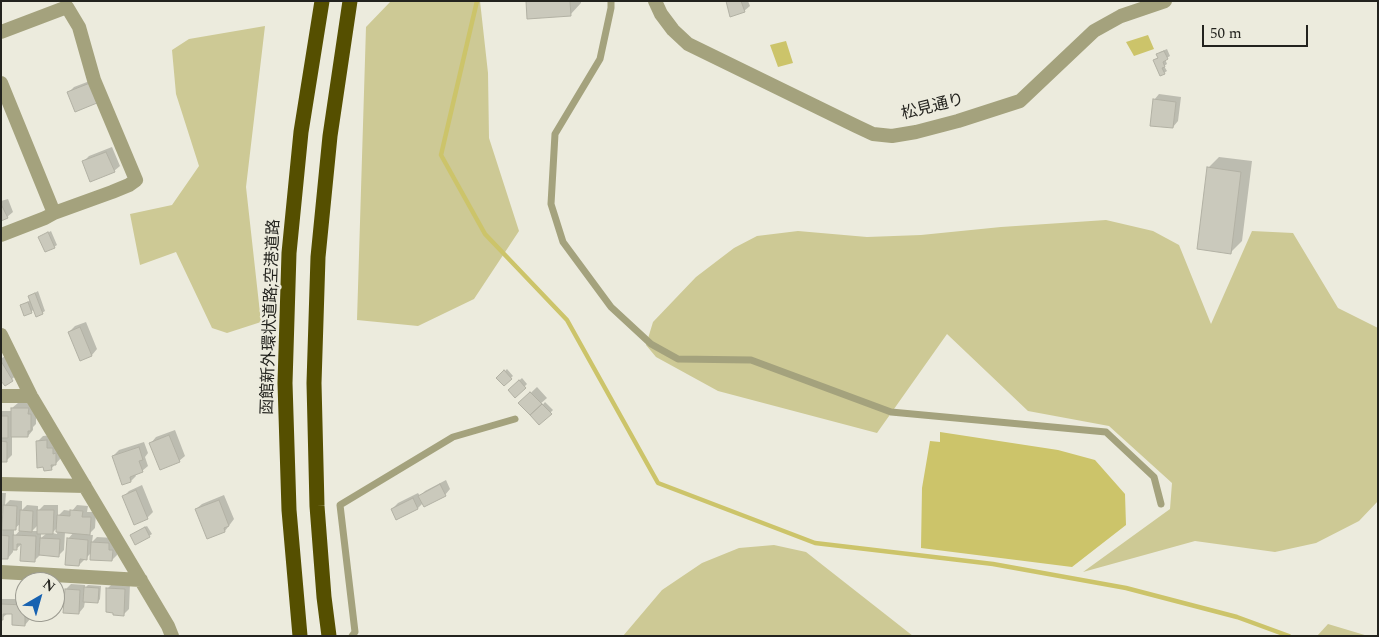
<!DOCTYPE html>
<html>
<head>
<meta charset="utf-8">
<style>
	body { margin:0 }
	#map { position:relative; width:1379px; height:637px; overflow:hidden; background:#ecebdd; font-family:Spectral,serif }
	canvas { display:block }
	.frame { position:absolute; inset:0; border:2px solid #23231e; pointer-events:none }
	.north { position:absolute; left:15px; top:572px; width:50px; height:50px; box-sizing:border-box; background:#ecebdd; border:1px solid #9c9b91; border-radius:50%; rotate:38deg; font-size:14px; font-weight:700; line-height:20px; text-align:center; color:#23231e }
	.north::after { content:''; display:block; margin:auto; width:18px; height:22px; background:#1762b1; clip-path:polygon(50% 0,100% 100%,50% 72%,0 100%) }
	.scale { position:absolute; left:1202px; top:25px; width:106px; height:22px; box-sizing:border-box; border:2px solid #23231e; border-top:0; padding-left:6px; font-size:15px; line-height:18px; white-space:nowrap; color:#23231e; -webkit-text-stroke:4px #ecebdd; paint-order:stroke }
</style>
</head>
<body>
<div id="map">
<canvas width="1379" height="637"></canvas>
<div class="frame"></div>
<div class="north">N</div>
<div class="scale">50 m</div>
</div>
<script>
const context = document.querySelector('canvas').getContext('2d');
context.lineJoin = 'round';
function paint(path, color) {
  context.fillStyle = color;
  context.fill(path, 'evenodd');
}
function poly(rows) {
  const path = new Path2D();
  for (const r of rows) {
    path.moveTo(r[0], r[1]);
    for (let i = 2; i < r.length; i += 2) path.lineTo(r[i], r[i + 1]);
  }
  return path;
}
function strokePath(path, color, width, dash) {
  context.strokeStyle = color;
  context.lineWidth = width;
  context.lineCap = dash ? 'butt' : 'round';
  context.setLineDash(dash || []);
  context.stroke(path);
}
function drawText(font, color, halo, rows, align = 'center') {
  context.font = font + ' Spectral,"Noto Sans JP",serif';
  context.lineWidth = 4.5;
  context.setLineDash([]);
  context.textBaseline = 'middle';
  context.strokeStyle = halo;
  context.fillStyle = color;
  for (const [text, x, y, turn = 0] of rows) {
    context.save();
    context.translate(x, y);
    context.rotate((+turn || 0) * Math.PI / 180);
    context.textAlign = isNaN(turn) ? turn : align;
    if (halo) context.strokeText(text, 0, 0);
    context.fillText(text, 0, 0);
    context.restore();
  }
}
paint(poly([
	[391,1,480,1,488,73,489,138,519,231,474,299,418,326,357,320,366,27],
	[265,26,246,187,261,322,227,333,212,328,176,252,140,265,130,214,172,205,199,166,176,94,172,50,189,39],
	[1106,220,1153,231,1179,245,1211,324,1252,231,1293,233,1338,308,1378,328,1378,501,1359,521,1316,543,1275,552,1195,541,1083,572,1170,509,1172,483,1109,426,1028,411,947,334,877,433,718,391,656,357,646,345,653,322,696,277,734,248,757,236,798,231,867,237,921,235,1001,227],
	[774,545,806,552,913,636,623,636,662,590,702,563,739,548],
	[1328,624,1368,636,1317,636]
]), '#cdc995');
paint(poly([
	[1148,35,1154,49,1134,56,1126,42],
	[786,41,793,63,778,67,770,45],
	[940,432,1058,450,1095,460,1125,494,1126,525,1072,567,921,548,922,488,930,441,940,442]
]), '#ccc46a');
paint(poly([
	[527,1,581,1,581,3,570,15],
	[727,1,748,1,750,6,744,11],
	[1167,49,1170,56,1165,59,1167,64,1164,66,1167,71,1164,73,1155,60,1159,57,1158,55,1160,52],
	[95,79,76,110,69,92,74,87],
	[1159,94,1181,97,1178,121,1173,127,1154,100],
	[112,147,120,166,114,171,83,162,89,156],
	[1219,157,1252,161,1242,241,1231,252,1208,168],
	[8,199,13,212,7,217,1,220,1,201],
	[51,231,57,245,54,247,40,237],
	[38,291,45,311,42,313,34,309,31,312,22,305,31,300,30,296],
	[86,322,97,349,92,355,81,359,69,332,75,326],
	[7,355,18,374,6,384,1,380,1,356,2,358],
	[507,369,513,376,504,384,498,378],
	[522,378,527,384,515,396,509,390],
	[537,387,547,398,539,405,541,407,545,402,553,410,540,423,520,403],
	[18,403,33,403,36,409,36,424,33,427,33,430,28,436,12,436,12,455,7,460,1,460,1,411,12,411,12,408],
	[175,430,185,456,179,461,151,443,156,437],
	[52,435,61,458,51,469,38,441,43,436],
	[144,442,148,453,145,457,148,466,142,471,135,474,136,476,131,481,113,456,119,450],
	[446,480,450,489,445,495,423,503,418,508,397,518,392,509,398,503,418,493,420,496,425,491],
	[142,485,153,512,147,518,124,496,129,491],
	[1,493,6,493,5,505,10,500,22,501,22,510,27,505,38,506,38,511,44,505,58,505,58,516,64,510,72,511,77,505,88,506,87,512,96,512,95,528,88,535,93,535,92,542,97,537,114,538,118,545,117,555,112,560,91,553,79,565,68,539,74,532,65,532,64,550,59,555,41,554,35,560,23,543,16,549,13,549,13,552,8,558,1,558,1,530,3,530,4,512,1,515],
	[20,524,20,530,14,537,14,529],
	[38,525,38,531,32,531],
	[58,527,57,534,52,533],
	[41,532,47,533,41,538],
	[224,495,234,519,225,531,196,509,202,504],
	[147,526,152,534,149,536,131,535],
	[43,579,60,580,59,597,55,601,55,582,40,582],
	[113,583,130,584,129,609,124,614,108,588],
	[71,584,85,585,85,588,88,585,101,586,100,599,98,602,85,601,84,607,79,613,66,589],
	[1,599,25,599,25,612,31,612,30,619,25,625,14,613,8,613,1,619]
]), '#0003');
strokePath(poly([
	[477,1,441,155,485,234,567,320,658,483,815,543,993,564,1126,588,1237,617,1289,636]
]), '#ccc46a', 4.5);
const building = poly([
	[526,1,570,1,571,16,527,19,526,1],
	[726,1,741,1,745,12,730,17,726,1],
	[1164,51,1168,59,1163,62,1165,67,1162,68,1165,74,1160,76,1153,60,1158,58,1156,54,1164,51],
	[90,83,97,103,75,112,67,92,90,83],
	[1153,99,1176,102,1173,128,1150,126,1153,99],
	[106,152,115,172,90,182,82,161,106,152],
	[1207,167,1241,172,1231,254,1197,249,1207,167],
	[1,204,8,218,1,221,1,204],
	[48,232,55,248,45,252,38,237,48,232],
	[35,293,43,314,36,317,28,296,35,293],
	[28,302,32,313,24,316,20,305,28,302],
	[80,327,92,356,80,361,68,332,80,327],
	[1,361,13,381,5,386,1,381,1,361],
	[504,370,512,379,504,386,496,378,504,370],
	[519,380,526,388,515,398,508,390,519,380],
	[530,392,542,404,530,415,518,403,530,392],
	[542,404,552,414,539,425,530,415,542,404],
	[11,408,29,408,28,414,31,414,31,431,28,431,28,437,11,437,11,408],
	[1,416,8,416,8,438,1,438,1,416],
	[169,435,180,462,160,470,149,443,169,435],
	[47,440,47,448,53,448,53,454,56,453,56,465,51,465,52,470,44,471,43,467,37,468,36,441,47,440],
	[1,441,7,442,7,462,1,462,1,441],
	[139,447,143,460,139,461,143,472,130,477,131,482,122,485,112,456,139,447],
	[440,484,446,496,424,507,418,496,440,484],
	[136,490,148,519,134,525,122,496,136,490],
	[413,498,418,509,396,520,391,509,413,498],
	[219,500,229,526,224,528,225,532,207,539,195,509,219,500],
	[3,505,17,506,16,530,2,530,3,505],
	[20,510,33,511,32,532,19,531,20,510],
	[37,510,54,510,53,534,37,534,37,510],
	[70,510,83,511,82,517,91,517,90,535,56,532,57,515,70,516,70,510],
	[145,527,150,537,135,545,130,535,145,527],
	[1,535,9,536,8,559,1,559,1,535],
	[13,535,36,536,35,562,20,561,21,544,17,544,17,550,13,550,13,535],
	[40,538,60,539,59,557,39,555,40,538],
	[67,538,88,540,87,560,80,559,79,566,65,565,67,538],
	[91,542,109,543,109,550,113,550,112,561,90,560,91,542],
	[84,587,99,588,98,603,83,602,84,587],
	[106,588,125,589,124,616,113,615,113,613,106,612,106,588],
	[65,589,80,590,79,614,63,613,65,589],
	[1,604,25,605,25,626,12,625,12,614,3,614,3,620,1,620,1,604]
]);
paint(building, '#cac9bc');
strokePath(building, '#b2b1a4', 1);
strokePath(poly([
	[611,1,611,8,600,59,555,134,551,204,563,242,611,307,651,344,678,359,751,360,891,412,1106,432,1154,477,1161,504],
	[352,636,355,632,340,505,453,437,515,419]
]), '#a4a27d', 7);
strokePath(poly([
	[1,32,67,7,79,27,94,80,136,180,129,185,112,192,54,213],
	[1,83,54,213,45,218,1,235],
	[1,335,31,396,168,626,172,636],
	[1,396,31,396],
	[1,484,85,486],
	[1,572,141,580]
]), '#a4a27d', 14);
strokePath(poly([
	[655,1,661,14,673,30,688,44,856,126,873,134,892,136,916,132,958,121,1020,101,1094,31,1121,16,1165,1]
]), '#a4a27d', 14);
strokePath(poly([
	[300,636,289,510,285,383,289,253,301,132,322,1],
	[329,636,324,597,317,506,314,383,318,257,330,136,350,1]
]), '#554f00', 15);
drawText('16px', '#23231e', '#ecebdd', [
	["松見通り",933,108,-14],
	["函館新外環状道路;空港道路",272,317,-88]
]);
</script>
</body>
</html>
